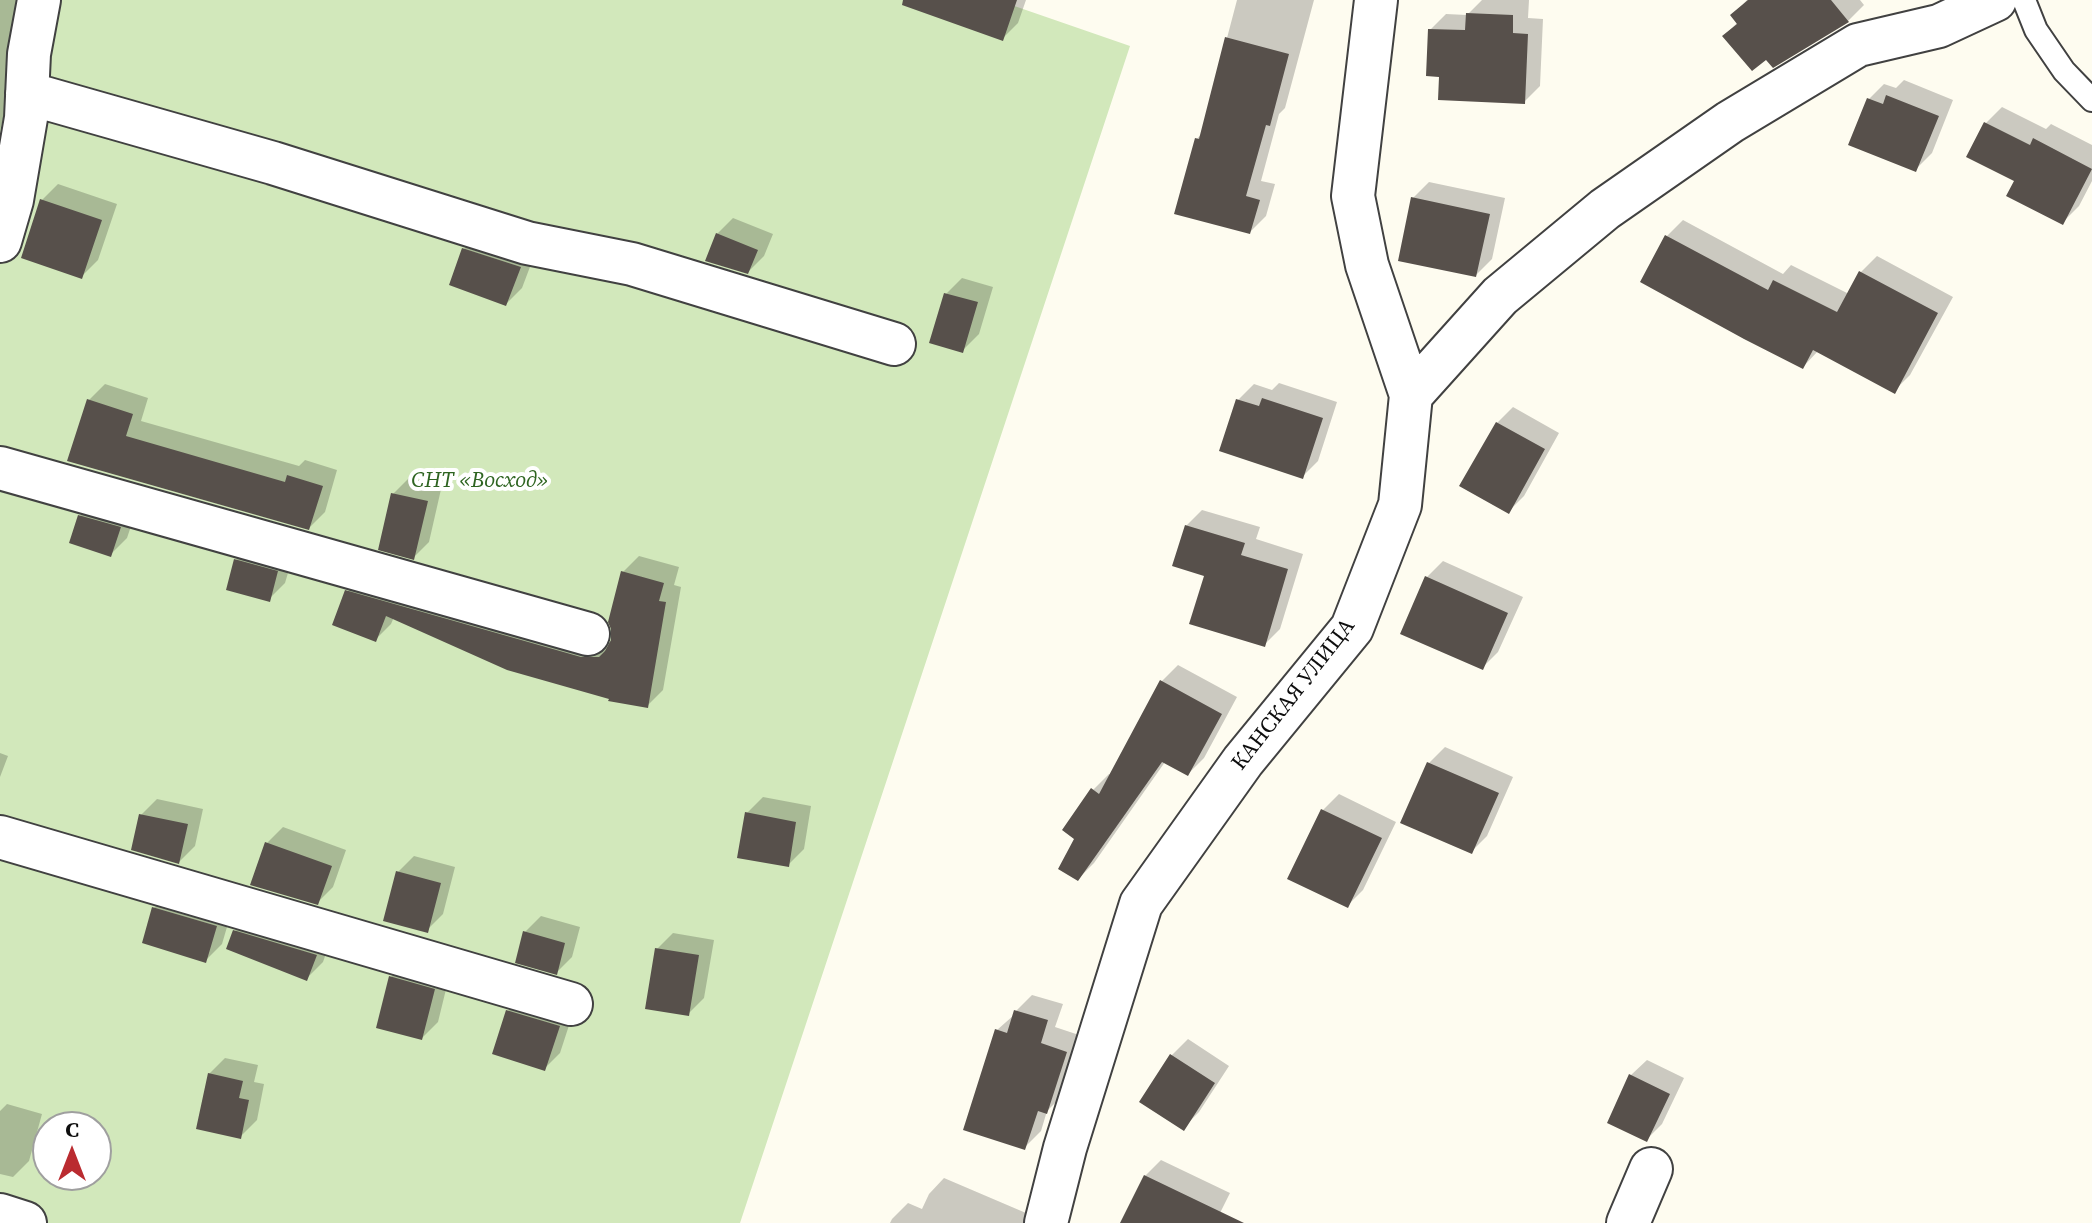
<!DOCTYPE html>
<html>
<head>
<meta charset="utf-8">
<style>
	body { margin:0 }
	#map { position:relative; width:2092px; height:1223px; overflow:hidden; background:#fefcf0; font-family:"Source Serif 4",serif }
	canvas { display:block }
	.north { position:absolute; left:32px; top:1111px; width:80px; height:80px; box-sizing:border-box; background:#fff; border:2px solid #9f9f9f; border-radius:50%; rotate:0deg; font-size:22px; font-weight:700; line-height:32px; text-align:center; color:#0e0e0e }
	.north::after { content:''; display:block; margin:auto; width:28px; height:36px; background:#ba2b30; clip-path:polygon(50% 0,100% 100%,50% 72%,0 100%) }
</style>
</head>
<body>
<div id="map">
<canvas width="2092" height="1223"></canvas>
<div class="north">С</div>
</div>
<script>
const context = document.querySelector('canvas').getContext('2d');
context.lineJoin = 'round';
function paint(path, color) {
  context.fillStyle = color;
  context.fill(path, 'evenodd');
}
function poly(rows) {
  const path = new Path2D();
  for (const r of rows) {
    path.moveTo(r[0], r[1]);
    for (let i = 2; i < r.length; i += 2) path.lineTo(r[i], r[i + 1]);
  }
  return path;
}
function strokePath(path, color, width, dash) {
  context.strokeStyle = color;
  context.lineWidth = width;
  context.lineCap = dash ? 'butt' : 'round';
  context.setLineDash(dash || []);
  context.stroke(path);
}
function drawText(font, color, halo, rows, align = 'center') {
  context.font = font + ' "Source Serif 4",serif';
  context.lineWidth = 8;
  context.setLineDash([]);
  context.textBaseline = 'middle';
  context.strokeStyle = halo;
  context.fillStyle = color;
  for (const [text, x, y, turn = 0] of rows) {
    context.save();
    context.translate(x, y);
    context.rotate((+turn || 0) * Math.PI / 180);
    context.textAlign = isNaN(turn) ? turn : align;
    if (halo) context.strokeText(text, 0, 0);
    context.fillText(text, 0, 0);
    context.restore();
  }
}
paint(poly([
	[0,0,997,0,1130,46,740,1223,0,1223],
	[48,1127,96,1127,96,1175,48,1175]
]), '#d2e8bb');
paint(poly([
	[0,0,27,0,20,48,0,131],
	[967,0,1026,0,1018,23,1002,39],
	[1237,0,1314,0,1285,108,1279,114,1261,181,1275,184,1266,216,1250,232,1197,139,1202,133],
	[1482,0,1529,0,1528,18,1543,19,1540,86,1524,102,1441,75,1430,30,1446,14,1467,15],
	[1747,0,1860,0,1864,5,1848,21,1774,65,1766,57,1724,36,1738,22,1733,15],
	[1904,80,1953,100,1932,153,1916,169,1868,100,1884,84,1896,88],
	[2002,107,2046,129,2051,124,2092,145,2092,181,2079,206,2063,222,2016,180,1969,156,1986,123],
	[1429,182,1505,198,1492,259,1476,275,1413,198],
	[58,184,117,204,98,260,82,276,42,200],
	[733,218,773,234,764,256,748,272,717,234],
	[1683,220,1783,274,1791,265,1849,294,1861,272,1877,256,1953,297,1910,375,1894,391,1818,351,1803,367,1667,236],
	[480,233,536,251,522,288,506,304,464,249],
	[962,278,993,287,979,334,963,350,946,294],
	[1279,383,1337,402,1318,461,1302,477,1238,400,1254,384,1272,390],
	[105,384,148,398,141,421,299,466,305,460,337,470,325,512,309,528,70,460,89,400],
	[1513,407,1559,433,1524,496,1508,512,1497,423],
	[409,478,442,485,429,542,413,558,393,494],
	[96,500,136,511,127,538,111,554,80,516],
	[1202,510,1260,527,1256,539,1303,554,1280,629,1264,645,1206,575,1186,526],
	[252,544,293,556,285,583,269,599,236,560],
	[639,556,679,567,674,585,681,587,663,690,647,706,394,617,391,624,375,640,347,592,363,576,598,642,613,642,623,572],
	[1443,561,1523,597,1498,652,1482,668,1427,577],
	[1178,665,1237,697,1204,758,1188,774,1165,762,1094,863,1078,879,1077,838,1093,790,1109,774,1111,775,1162,681],
	[1445,747,1513,777,1487,836,1471,852,1403,822,1429,763],
	[0,753,8,756,0,777],
	[1339,794,1396,822,1363,890,1347,906,1290,878,1323,810],
	[763,797,811,806,804,849,788,865,747,813],
	[157,799,203,809,195,846,179,862,141,815],
	[283,827,346,850,333,887,317,903,267,843],
	[414,856,455,867,443,914,427,930,398,872],
	[170,892,232,910,222,944,206,960,154,908],
	[251,915,331,939,323,962,307,978,235,931],
	[541,916,580,927,572,957,556,973,525,932],
	[673,933,714,940,704,998,688,1014,657,949],
	[407,961,450,973,438,1022,422,1038,391,977],
	[524,995,574,1010,560,1053,544,1069,508,1011],
	[1032,995,1063,1004,1055,1027,1082,1036,1062,1096,1047,1111,1041,1131,1025,1147,997,1030,1014,1015,1016,1011],
	[1188,1039,1229,1066,1199,1112,1183,1128,1142,1101,1172,1055],
	[225,1058,258,1065,254,1082,264,1084,257,1120,241,1136,209,1074],
	[1647,1060,1684,1078,1662,1124,1646,1140,1631,1075],
	[7,1104,42,1114,29,1161,13,1177,0,1174,0,1111],
	[1161,1160,1230,1193,1215,1223,1122,1223,1145,1176],
	[944,1178,1040,1219,1038,1223,890,1223,892,1219,908,1203,922,1209,929,1194]
]), '#0003');
paint(poly([
	[903,0,1017,0,1003,41,902,5],
	[1748,0,1831,0,1849,22,1773,68,1766,60,1752,71,1722,36,1737,24,1730,15],
	[1466,13,1513,15,1513,33,1528,34,1525,104,1438,100,1439,77,1426,76,1428,29,1465,30],
	[1225,37,1289,54,1270,126,1266,125,1246,196,1260,200,1250,234,1174,214,1195,138,1199,139],
	[1886,95,1939,116,1916,172,1848,145,1867,98,1883,104],
	[1984,122,2030,145,2033,138,2092,169,2063,225,2006,196,2014,181,1966,157],
	[1411,197,1490,214,1476,277,1398,261],
	[40,199,102,220,82,279,21,258],
	[716,233,758,250,748,274,705,261],
	[1665,235,1768,290,1773,280,1837,312,1859,271,1938,313,1895,394,1813,350,1803,369,1744,339,1640,282],
	[462,248,521,267,506,306,449,285],
	[944,293,978,302,963,353,929,343],
	[1262,398,1323,418,1303,479,1219,451,1236,399,1259,406],
	[87,399,133,414,126,436,285,482,287,475,323,486,309,530,67,461],
	[1496,422,1545,449,1509,514,1459,486],
	[391,493,428,501,414,560,378,550],
	[78,515,121,527,111,557,69,543],
	[1185,525,1245,543,1241,555,1288,569,1265,647,1189,624,1204,576,1172,566],
	[234,559,278,571,270,602,226,590],
	[621,571,664,583,659,601,666,602,648,708,608,701,609,699,507,670,386,616,376,642,332,625,345,590,581,657,599,657,605,651,611,640,611,629,608,622],
	[1425,576,1508,613,1483,670,1400,634],
	[1160,680,1222,714,1188,776,1162,762,1078,881,1058,869,1074,839,1062,830,1091,788,1099,794],
	[1427,762,1499,793,1472,854,1400,823],
	[1321,809,1382,838,1348,908,1287,879],
	[745,812,796,822,789,867,737,858],
	[139,814,188,824,179,864,131,850],
	[265,842,332,866,318,905,250,885],
	[396,871,441,883,428,933,383,921],
	[152,907,217,926,206,963,142,943],
	[233,930,317,955,307,981,226,949],
	[523,931,565,943,557,975,515,963],
	[655,948,699,955,689,1016,645,1009],
	[389,976,435,989,422,1040,376,1028],
	[506,1010,560,1026,545,1071,492,1054],
	[1014,1010,1048,1020,1041,1043,1067,1052,1047,1114,1038,1111,1025,1150,963,1130,995,1029,1007,1033],
	[1170,1054,1215,1083,1184,1131,1139,1102],
	[208,1073,243,1081,239,1098,249,1100,241,1139,196,1129],
	[1629,1074,1670,1094,1647,1142,1607,1123],
	[1144,1175,1244,1223,1120,1223]
]), '#57504b');
const service = poly([
	[2024,0,2036,30,2064,71,2092,100]
]);
const minor = poly([
	[27,93,273,163,527,243,632,264,894,344],
	[0,241,12,200,26,118,29,54,39,0],
	[1411,395,1500,296,1605,209,1730,122,1858,45,1939,26,1995,0],
	[0,468,588,634],
	[0,837,571,1004],
	[0,1215,25,1223],
	[1046,1223,1065,1148,1141,904,1243,761,1352,628,1400,505,1411,395,1367,265,1353,196,1376,0],
	[1628,1223,1651,1169]
]);
strokePath(service, '#414141', 26);
strokePath(minor, '#414141', 46);
strokePath(service, '#fff', 22);
strokePath(minor, '#fff', 42);
drawText('italic 22px', '#2e6421', '#fff', [
	["СНТ «Восход»",480,481]
]);
drawText('22px', '#0e0e0e', '#fff', [
	["КАНСКАЯ УЛИЦА",1294,695,-52]
]);
</script>
</body>
</html>
